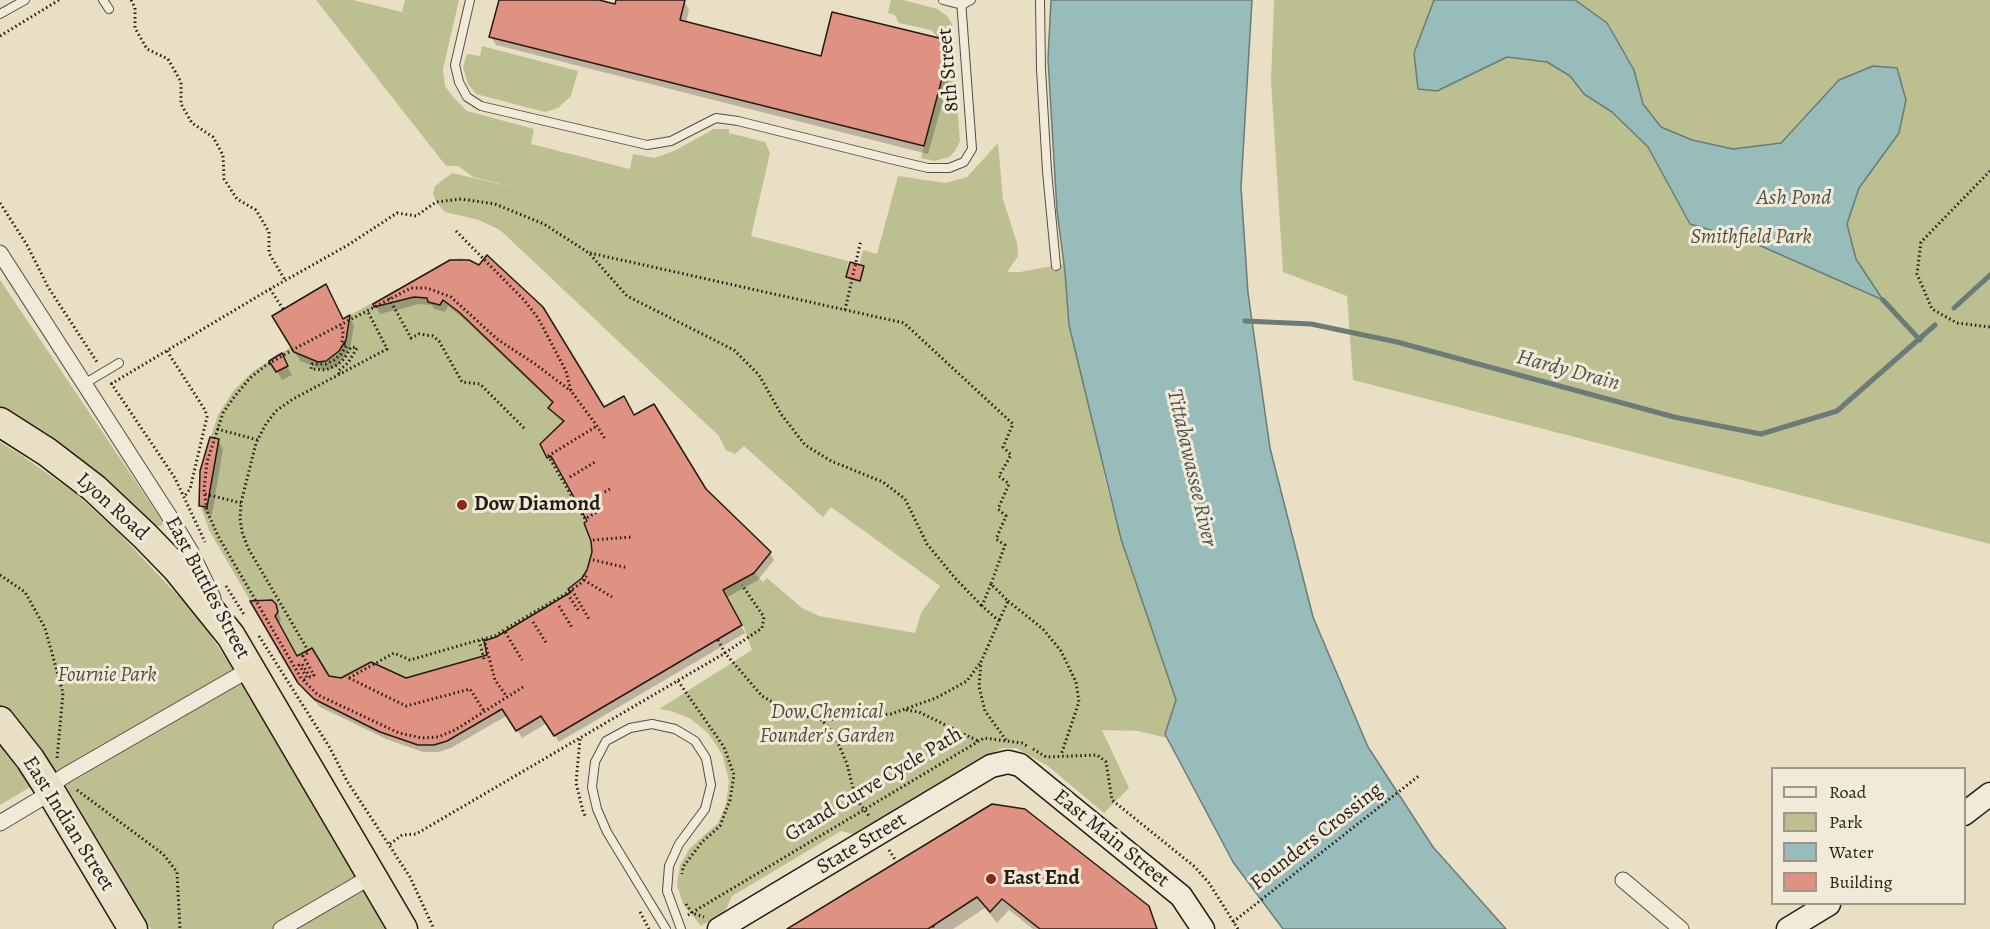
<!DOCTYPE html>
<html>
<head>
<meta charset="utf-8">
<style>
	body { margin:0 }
	#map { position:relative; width:1990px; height:929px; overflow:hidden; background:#e9dfc4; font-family:Alegreya,serif }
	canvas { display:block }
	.legend { position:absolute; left:1771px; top:767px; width:195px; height:138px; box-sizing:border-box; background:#f1ead9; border:2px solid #a0978b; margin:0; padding:8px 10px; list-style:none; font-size:18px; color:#271b16 }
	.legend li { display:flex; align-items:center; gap:12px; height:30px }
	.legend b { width:30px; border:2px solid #a0978b }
</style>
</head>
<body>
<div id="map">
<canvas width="1990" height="929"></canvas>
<ul class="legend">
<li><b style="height:8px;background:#f1ead9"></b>Road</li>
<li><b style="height:16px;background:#bcc090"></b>Park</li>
<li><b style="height:16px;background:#98bcb9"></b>Water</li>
<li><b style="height:16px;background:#df9282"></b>Building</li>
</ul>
</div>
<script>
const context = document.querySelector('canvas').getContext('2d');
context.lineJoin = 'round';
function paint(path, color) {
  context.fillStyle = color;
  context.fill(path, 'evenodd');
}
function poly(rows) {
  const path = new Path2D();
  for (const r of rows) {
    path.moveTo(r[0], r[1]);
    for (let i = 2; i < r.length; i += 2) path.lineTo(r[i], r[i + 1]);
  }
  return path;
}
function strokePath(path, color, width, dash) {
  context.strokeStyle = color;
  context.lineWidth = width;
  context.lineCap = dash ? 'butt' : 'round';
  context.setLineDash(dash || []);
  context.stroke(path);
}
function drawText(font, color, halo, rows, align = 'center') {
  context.font = font + ' Alegreya,serif';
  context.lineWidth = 6;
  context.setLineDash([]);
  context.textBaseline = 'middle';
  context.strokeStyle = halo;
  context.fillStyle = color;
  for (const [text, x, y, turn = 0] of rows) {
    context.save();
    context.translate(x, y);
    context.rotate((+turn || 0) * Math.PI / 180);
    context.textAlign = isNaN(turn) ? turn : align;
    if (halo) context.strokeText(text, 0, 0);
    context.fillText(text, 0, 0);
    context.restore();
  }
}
paint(poly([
	[316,0,353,0,402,12,405,0,459,0,443,69,445,86,454,98,467,111,534,129,531,144,630,169,633,154,654,158,674,151,714,129,729,129,729,133,765,142,770,153,751,236,848,261,846,277,859,281,864,266,859,265,863,250,877,254,898,176,946,183,967,177,998,143,1003,199,1017,243,1018,256,1007,272,1020,272,1064,264,1104,475,1121,539,1176,700,1165,734,1167,738,1138,731,1102,730,1129,788,1104,813,1048,766,1016,748,1003,748,974,762,856,835,841,831,732,896,725,912,701,926,683,904,677,885,680,865,690,848,718,823,726,804,729,781,722,754,708,733,691,719,671,711,659,709,752,650,743,625,554,736,541,716,516,731,502,709,298,683,209,530,202,510,199,490,210,439,218,415,234,390,252,372,291,347,272,316,326,284,343,319,450,260,460,258,478,264,487,255,543,307,604,407,624,396,634,415,654,404,712,499,714,497,771,552,754,573,763,582,767,578,802,608,819,616,915,633,921,613,940,586,831,507,823,517,744,446,735,454,726,450,719,436,500,230,479,220,445,212,436,202,433,194,435,186,452,173,525,190,473,177,458,166,446,166],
	[891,0,903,0,937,9,947,16,952,24,957,91,955,94,939,90,944,71,949,72,949,58,946,46,931,30,899,23,895,15,888,13],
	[1274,0,1990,0,1990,544,1353,380,1347,296,1283,272,1271,81],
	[482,46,578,71,571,96,558,108,545,112,476,94,468,84,463,67,467,54,480,56],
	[937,97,953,101,957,104,960,141,955,151,949,157,935,161,921,158],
	[0,280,163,522,162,526,156,526,111,485,0,408],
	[0,442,18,453,74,492,119,533,198,617,229,663,386,929,151,929,57,771,0,805]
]), '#bcc090');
const water = poly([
	[1051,0,1252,0,1241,187,1248,293,1270,448,1313,617,1368,747,1433,847,1506,929,1283,929,1233,862,1165,734,1176,700,1121,539,1069,325,1065,272,1057,211,1048,59,1051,0],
	[1434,0,1575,0,1607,23,1634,70,1643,104,1661,127,1692,140,1733,149,1781,143,1839,80,1873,66,1897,68,1906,100,1899,133,1859,188,1847,224,1856,259,1883,300,1752,242,1690,224,1648,147,1612,112,1584,94,1570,76,1547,62,1507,57,1437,91,1418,89,1414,53,1434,0]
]);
paint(water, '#98bcb9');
strokePath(water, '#6b7c78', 1.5);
paint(poly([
	[500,0,593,0,616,6,618,0,680,0,684,1,689,10,686,23,822,58,945,47,953,68,953,80,949,79,928,154,496,45,491,37],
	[450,261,604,409,634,417,705,490,770,553,774,560,758,580,726,598,745,633,559,742,547,723,522,738,508,715,451,748,439,752,423,752,386,739,320,707,305,691,253,603,275,605,281,620,278,625,297,658,328,677,341,680,406,680,489,656,496,639,573,593,588,570,594,553,589,522,557,463,553,465,542,445,563,423,555,415,550,408,553,404,465,320,448,306,445,312,434,309,432,305,419,304,380,314,375,304],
	[863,267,864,269,861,282,849,279,848,277],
	[274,316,343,321,349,317,354,325,350,349,338,365,331,369,323,370,300,361],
	[281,355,292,375,282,380,276,370],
	[218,440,223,449,212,515,206,514,201,505],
	[992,806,1148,907,1158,929,1033,929,1009,910,997,923,985,908,953,929,790,929]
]), '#0003');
strokePath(poly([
	[1883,300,1920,340],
	[1954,308,1990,275],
	[1245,321,1311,324,1397,342,1674,417,1761,434,1837,411,1935,325]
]), '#6b7c78', 5);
const building = poly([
	[499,0,599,0,615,4,616,0,685,0,680,20,821,56,832,12,939,38,946,46,949,58,949,72,944,71,924,146,489,37,499,0],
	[487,255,543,307,604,407,624,396,634,415,654,404,706,489,771,552,754,573,723,590,742,625,554,736,541,716,516,731,502,709,447,741,434,745,418,745,380,732,314,699,298,683,250,601,272,600,276,604,278,612,275,616,297,656,312,648,329,676,341,678,371,662,406,678,487,655,484,641,496,637,571,592,568,589,582,578,587,570,592,552,591,541,584,523,587,521,551,456,547,458,540,444,564,421,548,408,553,402,459,312,443,300,440,305,428,302,427,298,414,297,374,307,373,304,450,260,469,260,479,265,487,255],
	[850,262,864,266,860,281,846,277,850,262],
	[326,284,343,319,350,315,346,340,339,351,326,361,318,362,294,352,272,316,326,284],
	[282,353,288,366,276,372,269,361,282,353],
	[210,437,219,439,207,507,199,506,200,471,210,437],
	[992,804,1025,809,1149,906,1157,929,1040,929,1002,899,990,912,977,897,928,929,787,929,992,804]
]);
paint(building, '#df9282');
strokePath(building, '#271b16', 1.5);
const lane = poly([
	[103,0,109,9],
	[470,0,455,65,459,82,467,97,481,106,647,145,671,141,716,118,738,121,894,160,928,168,949,168,964,162,972,149,961,0],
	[943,0,962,5,971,0],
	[1040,0,1041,69,1047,171,1056,266],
	[0,14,25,0],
	[84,384,119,363],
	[666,929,607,832,597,809,592,787,595,762,606,741,630,728,652,724,675,729,695,741,706,758,711,785,705,809,679,844,669,866,667,891,681,929]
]);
const street = poly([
	[0,253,168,514,191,552,213,598],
	[0,823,40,799,48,787,66,775,250,669],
	[1623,880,1681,929],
	[281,929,372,876]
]);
const secondary = poly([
	[1964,814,1990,794],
	[719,929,991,766,1008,762,1020,765,1181,896,1203,929],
	[1788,929,1829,904]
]);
const highway = poly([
	[0,422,47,452,94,488,145,536,177,569,231,636,403,929],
	[0,721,30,759,48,787,133,929]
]);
strokePath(lane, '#584c42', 10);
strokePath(street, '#584c42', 17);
strokePath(secondary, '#271b16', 25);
strokePath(highway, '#271b16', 31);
strokePath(poly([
	[131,0,135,8,135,28,147,49,168,59,181,82,181,104,192,123,213,137,223,155,224,179,237,199,256,210,269,232,269,253,285,280],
	[0,36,59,0],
	[1990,171,1921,242,1917,274,1932,309,1957,323,1990,327],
	[0,203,27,245,48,287,97,362],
	[456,231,524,300,538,318,566,371,571,391,597,426,605,439],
	[590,253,904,323,1013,424,1003,447,1011,455,999,476,1009,484,998,509,1006,516,996,539,1005,545,991,584,1008,601,999,621],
	[270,289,283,309],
	[389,298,411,338,419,334,433,336,439,341,462,382,480,384,525,429],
	[845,310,861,240],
	[167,351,205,410,207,417,190,489,184,497],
	[339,374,338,371,348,363,357,348,351,347,344,359,337,365,326,370,311,369,312,364,326,364,334,360,341,354,347,345,342,343,343,332,341,324],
	[111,383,175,478,205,542],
	[111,384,270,289,348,245,397,213,416,216,436,202,461,199,495,204,544,224,589,253,627,296,734,350,759,375,781,414,805,445,831,461,883,482,905,499,927,544,955,578,982,606],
	[217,429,258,440],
	[548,456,597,426],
	[550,459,585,519,602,509],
	[570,477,595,462],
	[205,494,241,503],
	[585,503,610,489],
	[593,540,631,537],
	[593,560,628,568],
	[0,575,25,592,45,628,63,693,57,759],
	[584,580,612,597],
	[991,584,982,606,999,621,981,662,979,687,985,711,1006,740],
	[226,586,245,616],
	[572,590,589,619],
	[1008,601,1043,629,1061,651,1076,682,1079,702,1061,755],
	[559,606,573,629],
	[578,610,567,593,581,583,588,574],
	[533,622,547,644],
	[507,628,567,593],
	[259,636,330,748,347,781,410,877,434,929],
	[484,639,495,680,507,697],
	[718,640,725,653,762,696,789,712,822,720,835,736,847,764,854,792,860,804,870,817],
	[484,659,479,640,495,636,504,630,522,660],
	[349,678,406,706,470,689,484,711],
	[349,678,394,653,410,660,479,640],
	[304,680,307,678,299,665,302,664,310,677,314,675,303,656,309,652,248,548,242,532,240,518,241,503,256,443,266,424,276,411,293,399,387,349,367,310],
	[678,681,724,747,734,775,730,800,720,826,702,842,683,867,682,874],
	[523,687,455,730,438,737,422,738,399,733,318,695,301,678,218,536,207,511,204,490,207,462,223,413,235,396,250,378,265,366,294,349,411,288,427,288,451,297,497,339,535,364,571,391],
	[906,710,919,712,978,741],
	[823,720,891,714,936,698,967,681,980,663],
	[580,739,576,783,583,811,586,818],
	[1033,749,1046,757,1097,755,1106,762,1112,800,1195,867,1209,883,1238,929],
	[77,790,163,854,177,872,180,929],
	[390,844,402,835,416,834,725,653,762,628,764,617,742,585],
	[889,850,896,861],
	[686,904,692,913,704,917],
	[640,912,649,929],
	[688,915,984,738,1022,743,1027,746],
	[1233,922,1420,775],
	[933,926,935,929]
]), '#271b16', 3, [1.5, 3]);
strokePath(lane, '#f1ead9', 8);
strokePath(street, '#f1ead9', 15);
strokePath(secondary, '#f1ead9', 22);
strokePath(highway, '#e9dfc4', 28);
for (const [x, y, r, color] of [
	[462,505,6,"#8f2418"],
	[991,879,6,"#8f2418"]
]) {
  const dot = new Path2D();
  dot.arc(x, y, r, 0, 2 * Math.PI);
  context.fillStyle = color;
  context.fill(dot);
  strokePath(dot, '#f1ead9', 2);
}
drawText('21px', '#271b16', '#f1ead9', [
	["8th Street",949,70,-95],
	["Lyon Road",112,507,42],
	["East Buttles Street",207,588,62],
	["Grand Curve Cycle Path",874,785,-31],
	["East Indian Street",68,824,58],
	["Founders Crossing",1317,837,-38],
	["East Main Street",1111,839,39],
	["State Street",862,844,-31]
]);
drawText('italic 21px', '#544d3b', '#f1ead9', [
	["Smithfield Park",1751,238],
	["Fournie Park",107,676],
	["Dow Chemical",827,713],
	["Founder's Garden",827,737]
]);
drawText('bold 21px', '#271b16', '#f1ead9', [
	["Dow Diamond",474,505],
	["East End",1003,879]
], 'left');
drawText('italic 22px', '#4f534f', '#f1ead9', [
	["Ash Pond",1794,199],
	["Hardy Drain",1568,371,15],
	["Tittabawassee River",1191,468,77]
]);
</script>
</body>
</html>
